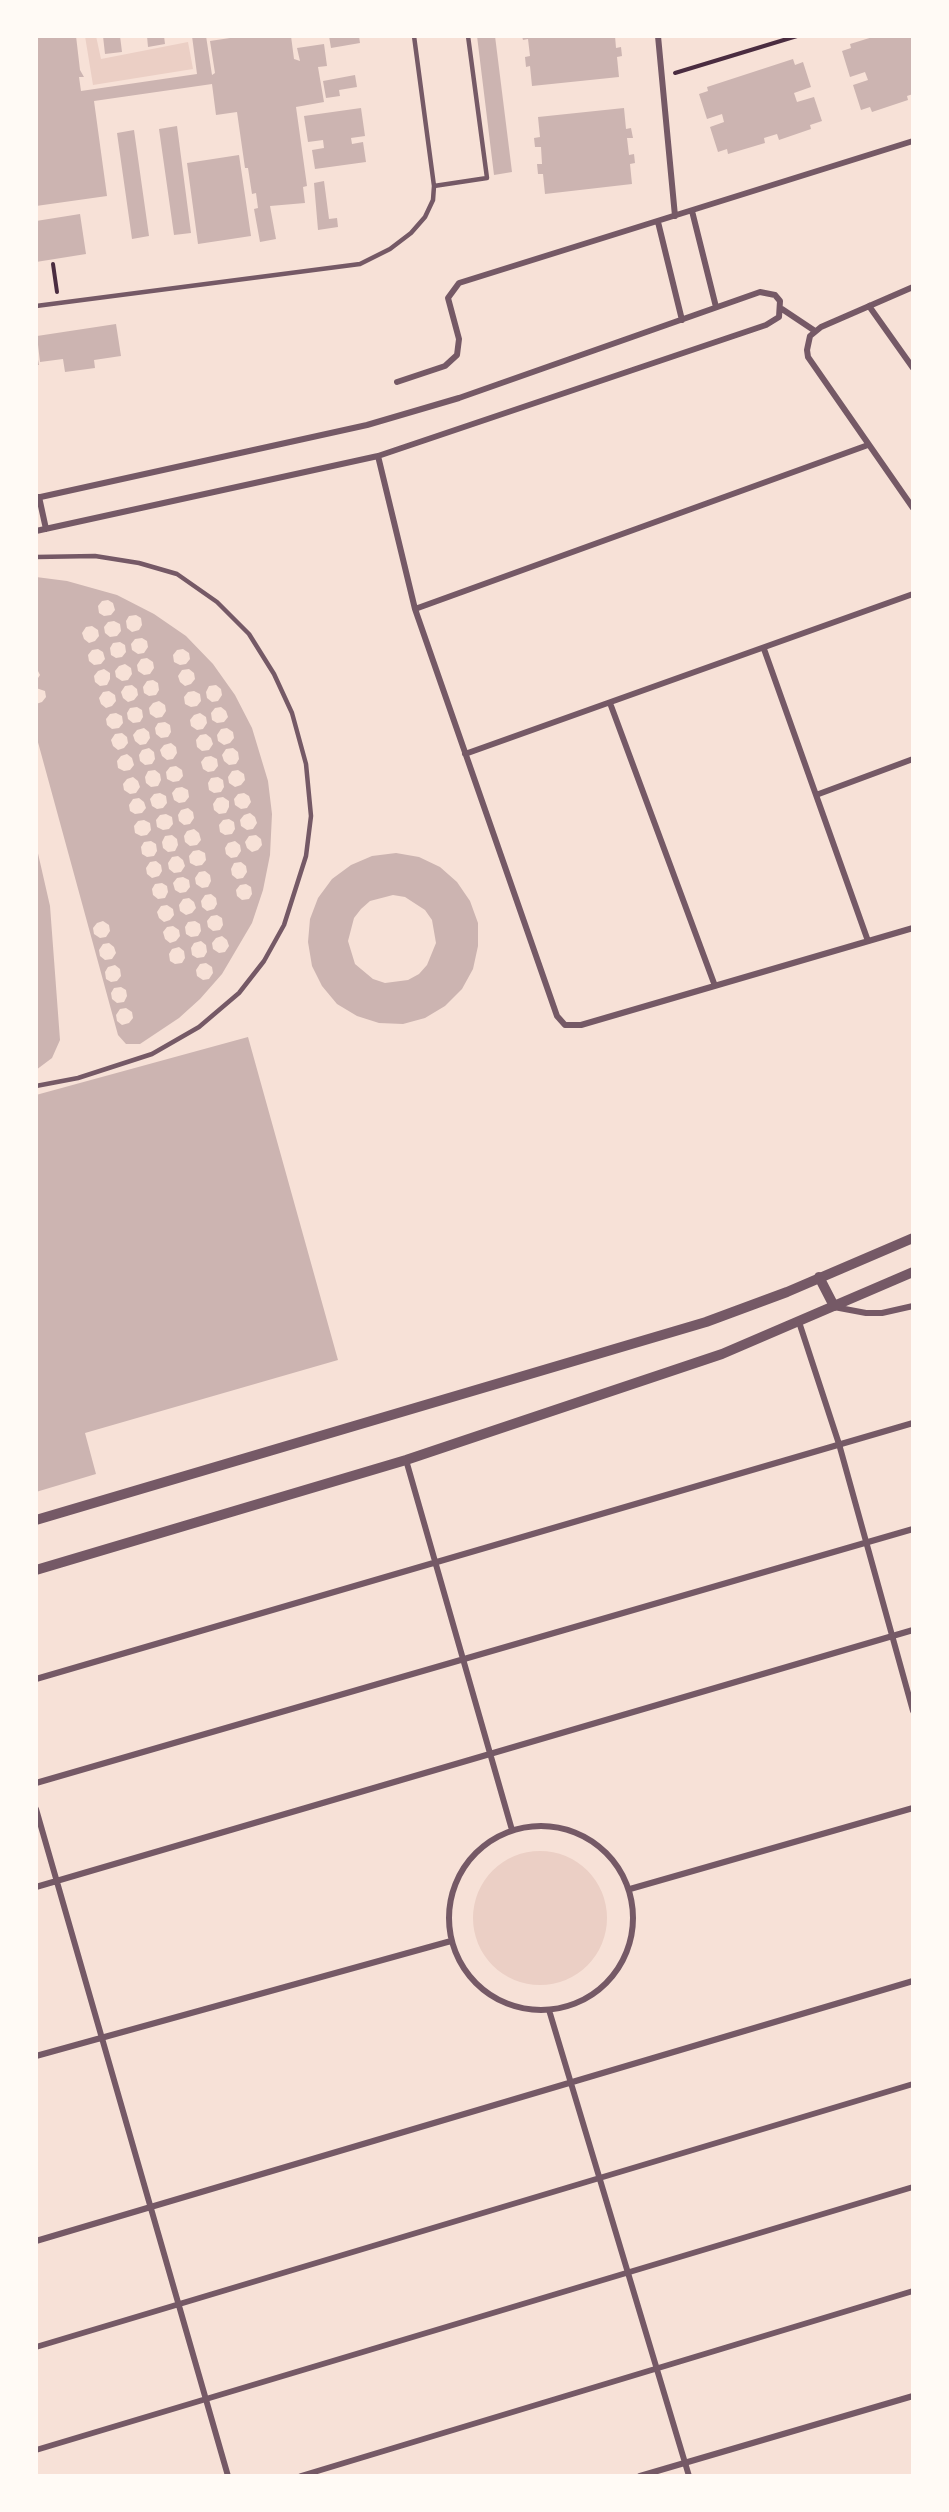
<!DOCTYPE html>
<html>
<head>
<meta charset="utf-8">
<style>
	body { margin:0 }
	#map { position:relative; width:949px; height:2512px; overflow:hidden; background:#f7e1d7; font-family:Jost,sans-serif }
	canvas { display:block }
	.frame { position:absolute; inset:0; border:38px solid #fffaf5; pointer-events:none }
</style>
</head>
<body>
<div id="map">
<canvas width="949" height="2512"></canvas>
<div class="frame"></div>
</div>
<script>
const context = document.querySelector('canvas').getContext('2d');
context.lineJoin = 'round';
function paint(path, color) {
  context.fillStyle = color;
  context.fill(path, 'evenodd');
}
function poly(rows) {
  const path = new Path2D();
  for (const r of rows) {
    if (r.length === 3) {
      path.moveTo(r[0] + r[2], r[1]);
      path.arc(r[0], r[1], r[2], 0, 2 * Math.PI);
      continue;
    }
    path.moveTo(r[0], r[1]);
    for (let i = 2; i < r.length; i += 2) path.lineTo(r[i], r[i + 1]);
  }
  return path;
}
function strokePath(path, color, width, dash) {
  context.strokeStyle = color;
  context.lineWidth = width;
  context.lineCap = dash ? 'butt' : 'round';
  context.setLineDash(dash || []);
  context.stroke(path);
}
paint(poly([
	[85,36,96,36,101,59,188,42,193,69,93,85],
	[540,1918,67]
]), '#ebcfc5');
paint(poly([
	[36,36,76,36,80,70,84,77,79,77,81,91,197,74,192,36,206,36,212,75,215,73,210,41,230,38,230,36,291,36,294,59,300,61,297,48,324,44,327,66,318,67,324,102,296,107,307,186,303,187,305,203,270,206,276,239,260,242,254,209,258,208,256,193,252,194,248,168,245,168,237,112,216,115,212,84,94,101,107,196,36,206],
	[103,36,120,36,122,52,105,54],
	[147,36,164,36,165,44,148,47],
	[329,36,359,36,360,43,331,48],
	[477,36,495,36,512,172,494,175],
	[522,36,615,36,616,48,621,47,622,56,617,57,619,77,532,86,530,66,526,67,525,57,530,56,528,39,523,40],
	[876,36,913,36,913,94,907,96,908,100,872,112,870,107,861,110,853,85,868,80,865,72,850,77,842,51,851,48,850,44],
	[793,59,795,65,803,62,811,87,794,93,797,102,814,97,822,121,810,125,811,129,779,140,777,134,764,138,765,143,728,154,727,149,718,152,710,127,724,122,722,114,707,119,699,94,708,91,707,87],
	[355,75,357,87,339,90,340,96,326,98,323,81],
	[361,108,365,136,351,138,352,144,363,142,366,162,315,169,312,150,324,148,323,140,308,142,304,116],
	[624,108,626,129,631,128,633,138,627,138,629,155,634,154,635,163,630,164,632,184,545,194,543,174,538,174,537,164,542,164,541,147,535,147,534,138,540,137,538,117],
	[177,126,191,233,174,235,159,129],
	[134,130,149,236,132,239,117,133],
	[239,155,251,236,198,244,187,163],
	[324,181,329,219,337,218,338,227,318,230,314,183],
	[80,214,86,254,36,262,36,221],
	[116,324,121,356,94,360,95,368,65,372,63,359,40,362,37,336],
	[36,349,39,365,36,365],
	[36,577,67,581,117,595,154,614,186,636,213,664,235,695,252,728,268,781,272,814,270,855,263,890,252,923,222,974,200,999,179,1018,140,1044,126,1044,118,1035,36,735,36,704,42,702,46,697,45,691,36,688,36,681,40,675,36,667],
	[108,600,113,603,115,610,111,615,104,616,99,613,98,606,102,601],
	[136,615,141,618,142,625,139,630,132,632,127,628,126,621,129,616],
	[114,621,120,624,121,631,117,636,110,637,105,633,104,627,108,622],
	[92,626,98,630,99,636,95,641,89,643,84,639,82,633,86,627],
	[142,638,147,641,148,647,144,653,138,654,132,650,131,644,135,639],
	[120,642,125,645,126,652,122,657,116,658,111,655,110,648,113,643],
	[98,649,103,652,105,659,101,664,94,665,89,661,88,655,92,650],
	[183,649,189,653,190,659,186,664,180,665,174,662,173,655,177,650],
	[147,658,153,662,154,668,150,674,144,675,138,671,137,665,141,659],
	[125,664,131,668,132,674,128,680,122,681,116,677,115,671,119,666],
	[104,669,110,673,110,679,107,685,100,686,95,682,94,676,98,671],
	[189,669,194,673,195,679,191,684,185,686,180,682,178,676,182,670],
	[153,680,158,683,159,690,156,695,149,696,144,693,143,687,147,681],
	[132,685,137,689,138,695,134,700,128,702,123,698,121,692,125,686],
	[216,685,221,689,222,695,218,701,212,702,207,698,206,692,209,686],
	[109,691,115,695,116,701,112,706,106,708,101,704,99,698,103,692],
	[194,691,200,694,201,701,197,706,191,707,185,704,184,697,188,692],
	[159,701,165,705,166,711,162,717,156,718,150,714,149,708,153,703],
	[137,707,142,710,143,717,140,722,133,723,128,719,127,713,130,708],
	[221,707,226,711,228,717,224,722,217,723,212,720,211,713,215,708],
	[116,713,122,716,123,723,119,728,112,729,107,725,106,719,110,714],
	[200,713,206,717,207,723,203,729,197,730,191,726,190,720,194,715],
	[165,722,170,725,171,732,168,737,161,738,156,734,155,728,158,723],
	[144,728,149,732,150,738,146,744,140,745,135,741,133,735,137,730],
	[227,728,233,732,234,738,230,743,224,745,218,741,217,735,221,729],
	[122,733,127,737,128,743,124,748,118,750,113,746,111,740,115,734],
	[206,734,211,738,213,744,209,750,202,751,197,747,196,740,200,735],
	[171,743,176,747,177,753,173,759,167,760,162,756,160,750,164,745],
	[149,748,154,752,155,759,152,764,145,765,140,761,139,755,142,750],
	[233,748,238,752,239,759,236,764,229,765,224,761,222,755,226,749],
	[127,754,132,758,134,765,130,770,124,771,118,768,117,761,121,756],
	[211,756,217,759,218,766,214,771,208,772,203,769,201,762,205,757],
	[176,766,182,770,183,776,179,781,173,782,167,779,166,772,170,767],
	[155,770,160,774,161,780,158,786,151,787,146,783,145,777,148,771],
	[238,770,244,774,245,780,241,785,235,787,229,783,228,777,232,771],
	[133,777,138,781,140,787,136,793,130,794,124,790,123,784,127,779],
	[218,777,223,780,224,787,221,792,214,793,209,790,208,783,211,778],
	[182,787,188,790,189,797,185,802,179,803,174,800,172,793,176,788],
	[160,793,166,796,167,803,163,808,157,809,152,806,150,799,154,794],
	[244,793,249,796,251,802,247,808,241,809,235,805,234,799,238,794],
	[223,797,229,801,229,807,226,813,219,814,214,810,213,804,217,798],
	[139,798,144,802,146,808,142,813,135,814,130,811,129,805,133,799],
	[188,808,193,812,194,818,190,824,184,825,179,821,178,815,181,810],
	[250,813,255,817,257,823,253,829,247,830,241,826,240,820,244,815],
	[166,814,172,817,173,824,169,829,163,830,157,827,156,820,160,815],
	[229,819,234,822,235,829,232,834,225,835,220,832,219,825,223,820],
	[144,820,150,823,151,830,147,835,141,836,135,833,134,826,138,821],
	[194,829,199,833,201,840,197,845,190,846,185,842,184,836,187,831],
	[172,835,177,839,178,845,175,851,168,852,163,848,162,842,165,836],
	[256,835,261,839,262,845,258,850,252,852,247,848,245,842,249,836],
	[151,841,156,844,157,851,154,856,147,857,142,854,141,847,144,842],
	[235,841,240,845,241,851,237,857,231,858,226,854,225,848,228,843],
	[199,850,205,853,206,860,202,865,196,866,190,863,189,856,193,851],
	[178,856,183,860,185,866,181,872,174,873,169,869,168,863,172,857],
	[156,861,161,865,162,871,159,876,152,878,147,874,146,868,150,862],
	[241,862,246,866,247,872,243,878,237,879,232,875,231,869,234,863],
	[205,871,210,875,211,881,208,887,202,888,196,884,195,878,199,872],
	[183,877,189,880,190,887,186,892,180,893,175,890,173,883,177,878],
	[162,883,167,886,168,892,165,898,158,899,153,895,152,889,155,884],
	[246,884,251,887,252,894,249,899,242,900,237,896,236,890,240,885],
	[211,894,216,898,217,904,214,909,207,911,202,907,201,901,205,895],
	[189,898,194,902,196,908,192,913,186,915,180,911,179,905,183,899],
	[167,905,173,909,174,915,170,920,164,922,159,918,157,912,161,906],
	[217,915,222,918,223,925,220,930,213,931,208,927,207,921,211,916],
	[103,921,109,925,110,931,106,937,100,938,94,934,93,928,97,923],
	[195,921,200,924,201,931,198,936,191,937,186,934,185,927,188,922],
	[173,926,179,930,180,936,176,941,170,943,165,939,163,932,167,927],
	[222,936,227,940,229,946,225,952,219,953,213,949,212,943,216,938],
	[201,941,206,945,207,952,204,957,197,958,192,955,191,948,194,943],
	[109,943,114,947,116,953,112,959,105,960,100,956,99,950,103,944],
	[179,947,184,951,185,958,182,963,175,964,170,961,169,954,172,949],
	[206,963,212,967,213,973,209,979,203,980,197,976,196,970,200,964],
	[115,965,120,969,121,976,117,981,111,982,106,979,105,972,108,967],
	[121,987,126,990,127,996,124,1002,117,1003,112,999,111,993,114,988],
	[126,1008,132,1012,133,1018,129,1023,122,1025,117,1021,116,1015,120,1009],
	[37,849,50,906,60,1040,52,1058,36,1070,38,1038,36,1007],
	[396,853,419,857,440,867,457,882,470,901,478,923,478,946,473,969,462,989,445,1006,425,1018,403,1024,379,1023,357,1016,337,1004,322,986,312,966,308,942,310,919,318,898,332,879,351,865,372,856],
	[393,895,405,897,425,910,432,920,436,943,427,965,419,974,408,980,385,983,373,979,355,964,348,941,354,918,361,909,370,901],
	[248,1037,338,1360,85,1433,96,1474,36,1492,36,1095]
]), '#ccb4b1');
strokePath(poly([
	[675,73,797,36],
	[53,264,57,292]
]), '#4a2c40', 4);
strokePath(poly([
	[434,186,487,178,468,36],
	[36,306,360,264,390,249,411,233,425,217,433,200,434,186,414,36],
	[36,557,95,556,139,563,177,574,217,602,249,634,274,674,292,713,306,764,311,816,306,856,284,925,264,961,239,993,199,1027,152,1054,78,1078,36,1086]
]), '#755966', 4.5);
strokePath(poly([
	[658,36,675,216],
	[692,211,716,307],
	[658,222,682,320],
	[913,287,821,327,810,336,807,350,808,357,913,508],
	[869,306,913,368],
	[782,309,815,331],
	[397,382,445,366,457,355,459,339,448,298,459,283,913,141],
	[378,456,415,609,557,1016,565,1025,581,1025,913,928],
	[39,497,46,529],
	[36,498,367,425,459,398,760,292,775,295,780,301,779,317,766,325,378,456,36,531],
	[415,609,868,445],
	[764,649,868,941],
	[610,703,715,986],
	[465,754,913,594],
	[816,795,913,759],
	[834,1307,866,1313,882,1313,913,1306],
	[799,1322,839,1444,913,1711],
	[406,1460,512,1830],
	[36,1679,913,1423],
	[36,1783,913,1529],
	[36,1809,228,2476],
	[541,1918,92],
	[36,1887,913,1630],
	[630,1889,913,1808],
	[549,2010,689,2476],
	[36,2056,451,1941],
	[36,2241,913,1981],
	[36,2347,913,2084],
	[36,2450,913,2187],
	[301,2476,913,2291],
	[640,2476,913,2396]
]), '#755966', 6);
strokePath(poly([
	[819,1277,834,1306],
	[36,1520,706,1322,787,1292,913,1238],
	[36,1570,406,1460,722,1354,913,1272]
]), '#755966', 10);
</script>
</body>
</html>
